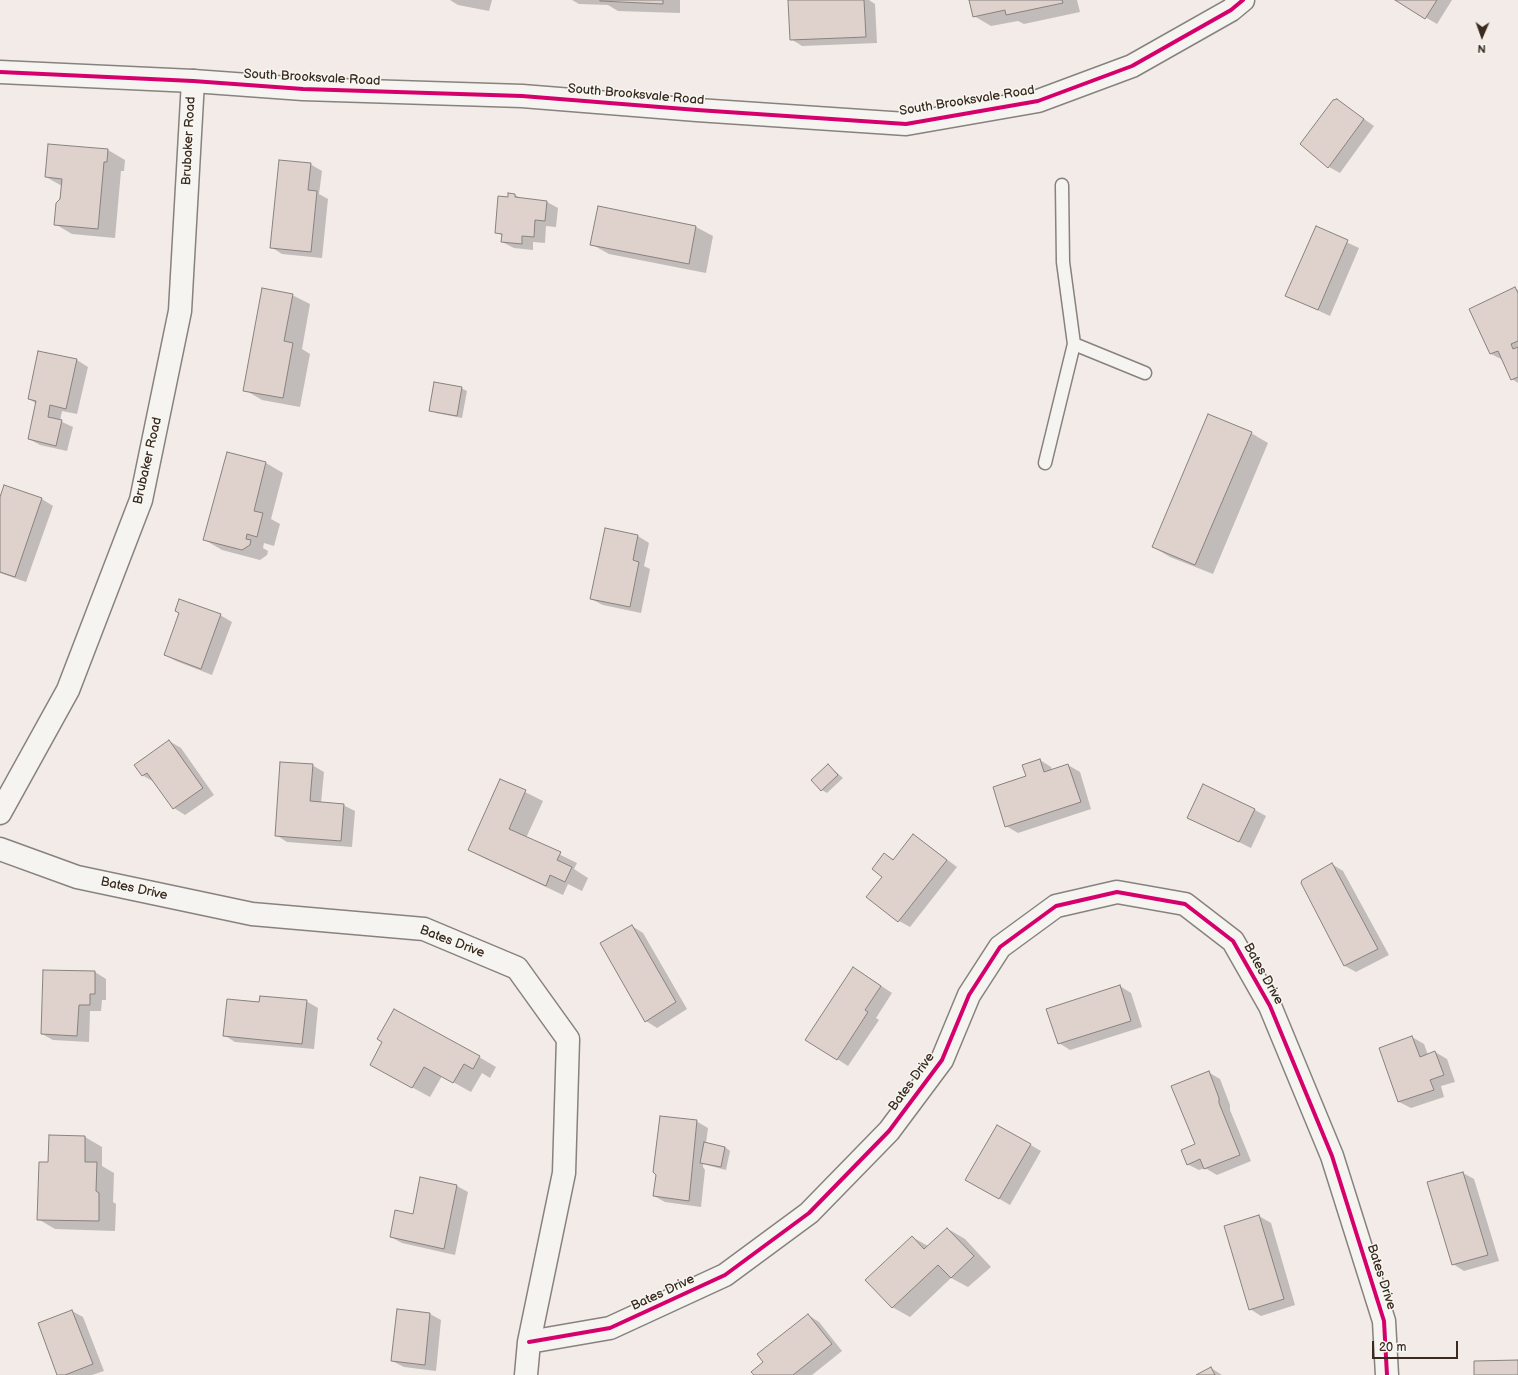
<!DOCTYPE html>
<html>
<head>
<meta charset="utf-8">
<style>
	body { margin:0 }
	#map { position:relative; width:1518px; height:1375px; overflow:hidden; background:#f2ebe8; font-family:"Balsamiq Sans",sans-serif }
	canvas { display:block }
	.north { position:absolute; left:1462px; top:16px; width:40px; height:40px; -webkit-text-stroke:3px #f6f6f2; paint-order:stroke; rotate:182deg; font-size:11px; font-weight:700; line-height:16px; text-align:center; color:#3b2a1e }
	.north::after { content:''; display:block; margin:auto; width:14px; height:18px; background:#3b2a1e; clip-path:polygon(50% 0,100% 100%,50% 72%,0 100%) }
	.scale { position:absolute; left:1372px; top:1341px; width:86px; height:18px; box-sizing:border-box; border:2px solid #3b2a1e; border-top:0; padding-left:5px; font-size:12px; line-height:14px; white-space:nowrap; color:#3b2a1e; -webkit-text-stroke:3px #f6f6f2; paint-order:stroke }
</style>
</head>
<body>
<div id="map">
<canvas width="1518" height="1375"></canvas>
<div class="north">N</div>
<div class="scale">20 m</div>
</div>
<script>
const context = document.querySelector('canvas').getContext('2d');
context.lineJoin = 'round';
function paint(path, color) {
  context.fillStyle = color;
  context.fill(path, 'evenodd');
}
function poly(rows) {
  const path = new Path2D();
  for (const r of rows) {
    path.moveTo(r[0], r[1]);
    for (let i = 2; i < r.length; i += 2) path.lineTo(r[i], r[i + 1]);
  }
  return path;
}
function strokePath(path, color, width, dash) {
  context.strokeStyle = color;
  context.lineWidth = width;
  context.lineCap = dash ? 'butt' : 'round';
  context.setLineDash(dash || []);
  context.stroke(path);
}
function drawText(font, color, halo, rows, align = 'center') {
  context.font = font + ' "Balsamiq Sans",sans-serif';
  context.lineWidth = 3;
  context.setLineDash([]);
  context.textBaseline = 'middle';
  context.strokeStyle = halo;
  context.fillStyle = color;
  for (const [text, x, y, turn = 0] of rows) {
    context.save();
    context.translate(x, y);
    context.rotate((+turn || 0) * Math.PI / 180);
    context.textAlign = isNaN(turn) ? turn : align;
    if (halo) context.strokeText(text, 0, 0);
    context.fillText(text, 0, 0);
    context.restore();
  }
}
paint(poly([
	[450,0,492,0,489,11,458,5],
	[572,0,680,0,680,13,618,11,608,5,579,4],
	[798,0,869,0,875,4,877,43,802,46,791,39],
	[970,0,1077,0,1080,12,1024,24,1018,21,991,26,974,16],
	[1396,0,1452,0,1437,24],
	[1337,100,1374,126,1340,173,1329,167],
	[49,145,108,150,125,160,124,171,121,171,115,238,72,234,55,224,62,186,46,177],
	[310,164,322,171,319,194,328,199,322,258,282,254,271,247],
	[515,195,522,199,547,202,558,208,556,227,546,226,545,243,533,242,533,250,514,248,502,242,503,236,496,232,509,198],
	[696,227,713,236,706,273,609,254,591,244],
	[1316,228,1359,248,1330,316,1287,296],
	[1515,288,1518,290,1518,383,1512,379,1503,360,1491,354,1470,310],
	[292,295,310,304,302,349,310,354,300,407,262,400,245,390],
	[77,360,88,367,77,414,62,411,60,421,73,427,67,451,40,445,29,439,37,404,29,399],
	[461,388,467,391,462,418,436,413,430,410],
	[1251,433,1268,443,1213,574,1170,557,1153,547],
	[228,453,266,463,283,473,271,519,280,524,274,546,264,543,263,548,268,551,267,555,260,560,222,550,205,540],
	[5,486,42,499,53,506,26,582,0,573,0,500],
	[606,529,638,536,649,543,644,566,650,569,641,613,603,605,591,599],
	[220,615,232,622,212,675,176,661,165,655],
	[169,741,181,748,214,795,185,815,174,808,154,782,142,775],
	[1040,760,1051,767,1052,770,1068,765,1080,772,1091,809,1018,833,1006,826,1027,777],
	[312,765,324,772,321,803,343,805,355,811,352,847,287,842,276,835],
	[828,765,843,778,827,793,822,790],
	[501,780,543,801,526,838,577,863,574,869,588,878,582,891,568,884,563,895,486,859,469,850],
	[1255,810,1266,816,1251,848,1188,817],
	[914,835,957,867,910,927,899,921,884,877,884,854,895,860],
	[1332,864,1343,871,1389,955,1356,972,1345,966,1302,883],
	[632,926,643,933,687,1009,657,1028,646,1021],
	[95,972,106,979,106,1000,102,1000,101,1011,90,1011,89,1042,53,1040,42,1034],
	[865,975,892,993,876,1018,879,1020,848,1066,837,1059],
	[1120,986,1131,993,1142,1027,1070,1050,1059,1043],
	[306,1001,318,1008,314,1049,235,1042,224,1035,260,1003],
	[1412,1037,1424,1044,1428,1055,1435,1052,1447,1059,1455,1082,1441,1086,1444,1097,1411,1108,1399,1102,1380,1048],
	[479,1057,496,1067,490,1078,482,1073,471,1092,442,1076,430,1097,371,1065],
	[1208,1072,1220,1079,1230,1105,1230,1110,1251,1161,1217,1175,1205,1168,1199,1170,1187,1164,1196,1145],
	[696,1121,708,1128,706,1143,725,1147,730,1151,726,1170,703,1164,703,1167,705,1170,701,1207,665,1202,654,1196],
	[998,1126,1041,1151,1010,1205,967,1180],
	[50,1136,85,1137,102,1147,102,1166,114,1173,113,1202,116,1204,115,1231,55,1229,38,1219,49,1163],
	[1463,1173,1474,1179,1499,1261,1464,1271,1453,1264],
	[421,1179,457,1186,468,1192,455,1255,402,1243,391,1237,413,1215],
	[1259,1216,1271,1223,1295,1305,1261,1316,1250,1309],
	[948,1229,965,1239,991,1267,968,1287,951,1278,910,1317,892,1307,912,1237,928,1246],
	[398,1310,430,1314,441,1320,436,1371,404,1367,392,1361],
	[72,1311,83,1317,104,1371,92,1375,58,1375],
	[808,1315,819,1322,842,1351,812,1375,755,1375],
	[1211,1368,1222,1375,1198,1375]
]), '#0003');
const building = poly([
	[600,0,663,0,663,4,600,1,600,0],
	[788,0,864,0,866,37,790,40,788,0],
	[969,0,1062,0,1063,3,1006,15,1005,10,973,17,969,0],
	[1395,0,1437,0,1425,19,1395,0],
	[1337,99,1364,119,1328,168,1300,144,1333,100,1337,99],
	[48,144,108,149,107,162,104,162,98,229,54,225,56,203,60,199,62,179,45,177,48,144],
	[279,160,311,163,308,190,317,191,311,252,270,248,279,160],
	[508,193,515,194,515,197,547,201,545,221,535,220,534,237,522,236,522,244,501,242,502,234,495,233,498,196,508,197,508,193],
	[598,206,696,226,689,264,590,245,598,206],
	[1316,226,1348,240,1318,310,1285,296,1316,226],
	[1515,287,1518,293,1518,341,1511,344,1513,349,1518,347,1518,377,1511,380,1498,351,1490,354,1469,309,1515,287],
	[262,288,293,294,284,341,293,343,283,398,243,391,262,288],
	[38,351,77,359,66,409,50,405,48,417,62,420,56,446,28,439,36,401,28,399,38,351],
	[434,382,462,387,457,416,429,411,434,382],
	[1208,414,1252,432,1195,565,1152,547,1208,414],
	[227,452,266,462,254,511,263,513,257,537,247,534,246,539,251,540,250,545,242,550,203,540,227,452],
	[4,485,42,498,15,577,0,572,0,497,4,485],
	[605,528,638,535,633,560,639,562,630,607,590,599,605,528],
	[179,599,221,614,201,669,164,655,179,613,175,611,179,599],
	[169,740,203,788,173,809,147,773,142,776,134,765,169,740],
	[1040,759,1044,772,1068,764,1081,802,1005,827,993,787,1026,776,1022,765,1040,759],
	[280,762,313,764,310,801,344,804,341,841,275,836,280,762],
	[828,764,838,775,821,791,811,780,828,764],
	[500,779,526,790,509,829,561,852,557,860,572,867,565,882,550,875,546,886,468,850,500,779],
	[1203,784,1255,809,1239,842,1187,818,1203,784],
	[913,834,947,860,898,922,866,897,882,877,872,869,884,853,893,860,913,834],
	[1332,863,1378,949,1344,966,1301,883,1302,880,1332,863],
	[632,925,676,1002,645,1022,600,943,632,925],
	[853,967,881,986,865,1010,868,1012,837,1060,805,1040,853,967],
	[43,970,95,971,95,994,90,994,90,1005,79,1005,77,1036,41,1034,43,970],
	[1120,985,1131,1021,1058,1044,1046,1009,1120,985],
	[260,996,307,1000,302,1044,223,1036,227,999,259,1002,260,996],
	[394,1009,480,1056,473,1069,464,1064,453,1083,424,1067,412,1088,370,1065,382,1042,377,1039,394,1009],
	[1412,1036,1420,1057,1435,1051,1444,1075,1430,1080,1434,1090,1398,1102,1379,1048,1412,1036],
	[1209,1071,1219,1098,1219,1103,1240,1155,1204,1169,1200,1159,1187,1165,1181,1150,1195,1144,1171,1086,1209,1071],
	[660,1116,697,1120,689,1201,653,1196,656,1175,653,1172,660,1116],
	[997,1125,1031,1144,999,1199,965,1180,997,1125],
	[49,1135,85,1136,85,1162,97,1162,96,1191,99,1193,99,1221,37,1220,39,1162,48,1162,49,1135],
	[704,1142,725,1147,721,1167,700,1163,704,1142],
	[1463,1172,1488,1255,1452,1265,1427,1182,1463,1172],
	[420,1177,457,1185,444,1249,390,1237,395,1210,413,1214,420,1177],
	[1259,1215,1284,1299,1249,1310,1224,1226,1259,1215],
	[947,1228,974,1256,951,1278,938,1265,892,1308,865,1280,912,1236,924,1249,947,1228],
	[397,1309,430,1313,425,1365,391,1361,397,1309],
	[72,1310,93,1364,65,1375,57,1375,38,1323,72,1310],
	[808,1314,832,1344,793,1375,754,1375,751,1372,763,1362,757,1354,808,1314],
	[1518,1360,1518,1375,1474,1375,1474,1361,1518,1360],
	[1211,1367,1215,1375,1196,1375,1211,1367]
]);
paint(building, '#dfd1cc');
strokePath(building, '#88827e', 1);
const lane = poly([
	[1074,344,1145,373],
	[1045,463,1074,344,1063,262,1062,185]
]);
const street = poly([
	[0,813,68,690,141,500,180,311,193,81],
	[0,849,77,877,252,914,424,929,517,968,568,1039,564,1173,529,1342,526,1375],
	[529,1342,610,1328,725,1275,809,1213,889,1131,942,1060,969,995,1000,947,1056,906,1117,892,1185,904,1233,941,1270,1006,1332,1156,1384,1321,1387,1375]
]);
const secondary = poly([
	[0,72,193,81,303,89,522,96,697,110,906,124,1038,101,1132,66,1231,10,1243,0]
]);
strokePath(lane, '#88827e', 15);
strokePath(street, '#88827e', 25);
strokePath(secondary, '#88827e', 25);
strokePath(lane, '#f5f4f1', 12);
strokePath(street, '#f5f4f1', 22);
strokePath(secondary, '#f5f4f1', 22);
strokePath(poly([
	[0,72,193,81,303,89,522,96,697,110,906,124,1038,101,1132,66,1231,10,1243,0],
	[529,1342,610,1328,725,1275,809,1213,889,1131,942,1060,969,995,1000,947,1056,906,1117,892,1185,904,1233,941,1270,1006,1332,1156,1384,1321,1387,1375]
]), '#d6006c', 4);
drawText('13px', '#3b2a1e', '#f6f6f2', [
	["South Brooksvale Road",312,78,3],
	["South Brooksvale Road",636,95,5],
	["South Brooksvale Road",967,101,-9],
	["Brubaker Road",189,141,-87],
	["Brubaker Road",148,461,-77],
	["Bates Drive",134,889,12],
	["Bates Drive",452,942,21],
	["Bates Drive",1263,974,61],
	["Bates Drive",912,1082,-54],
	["Bates Drive",1381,1277,72],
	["Bates Drive",663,1293,-25]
]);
</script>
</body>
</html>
